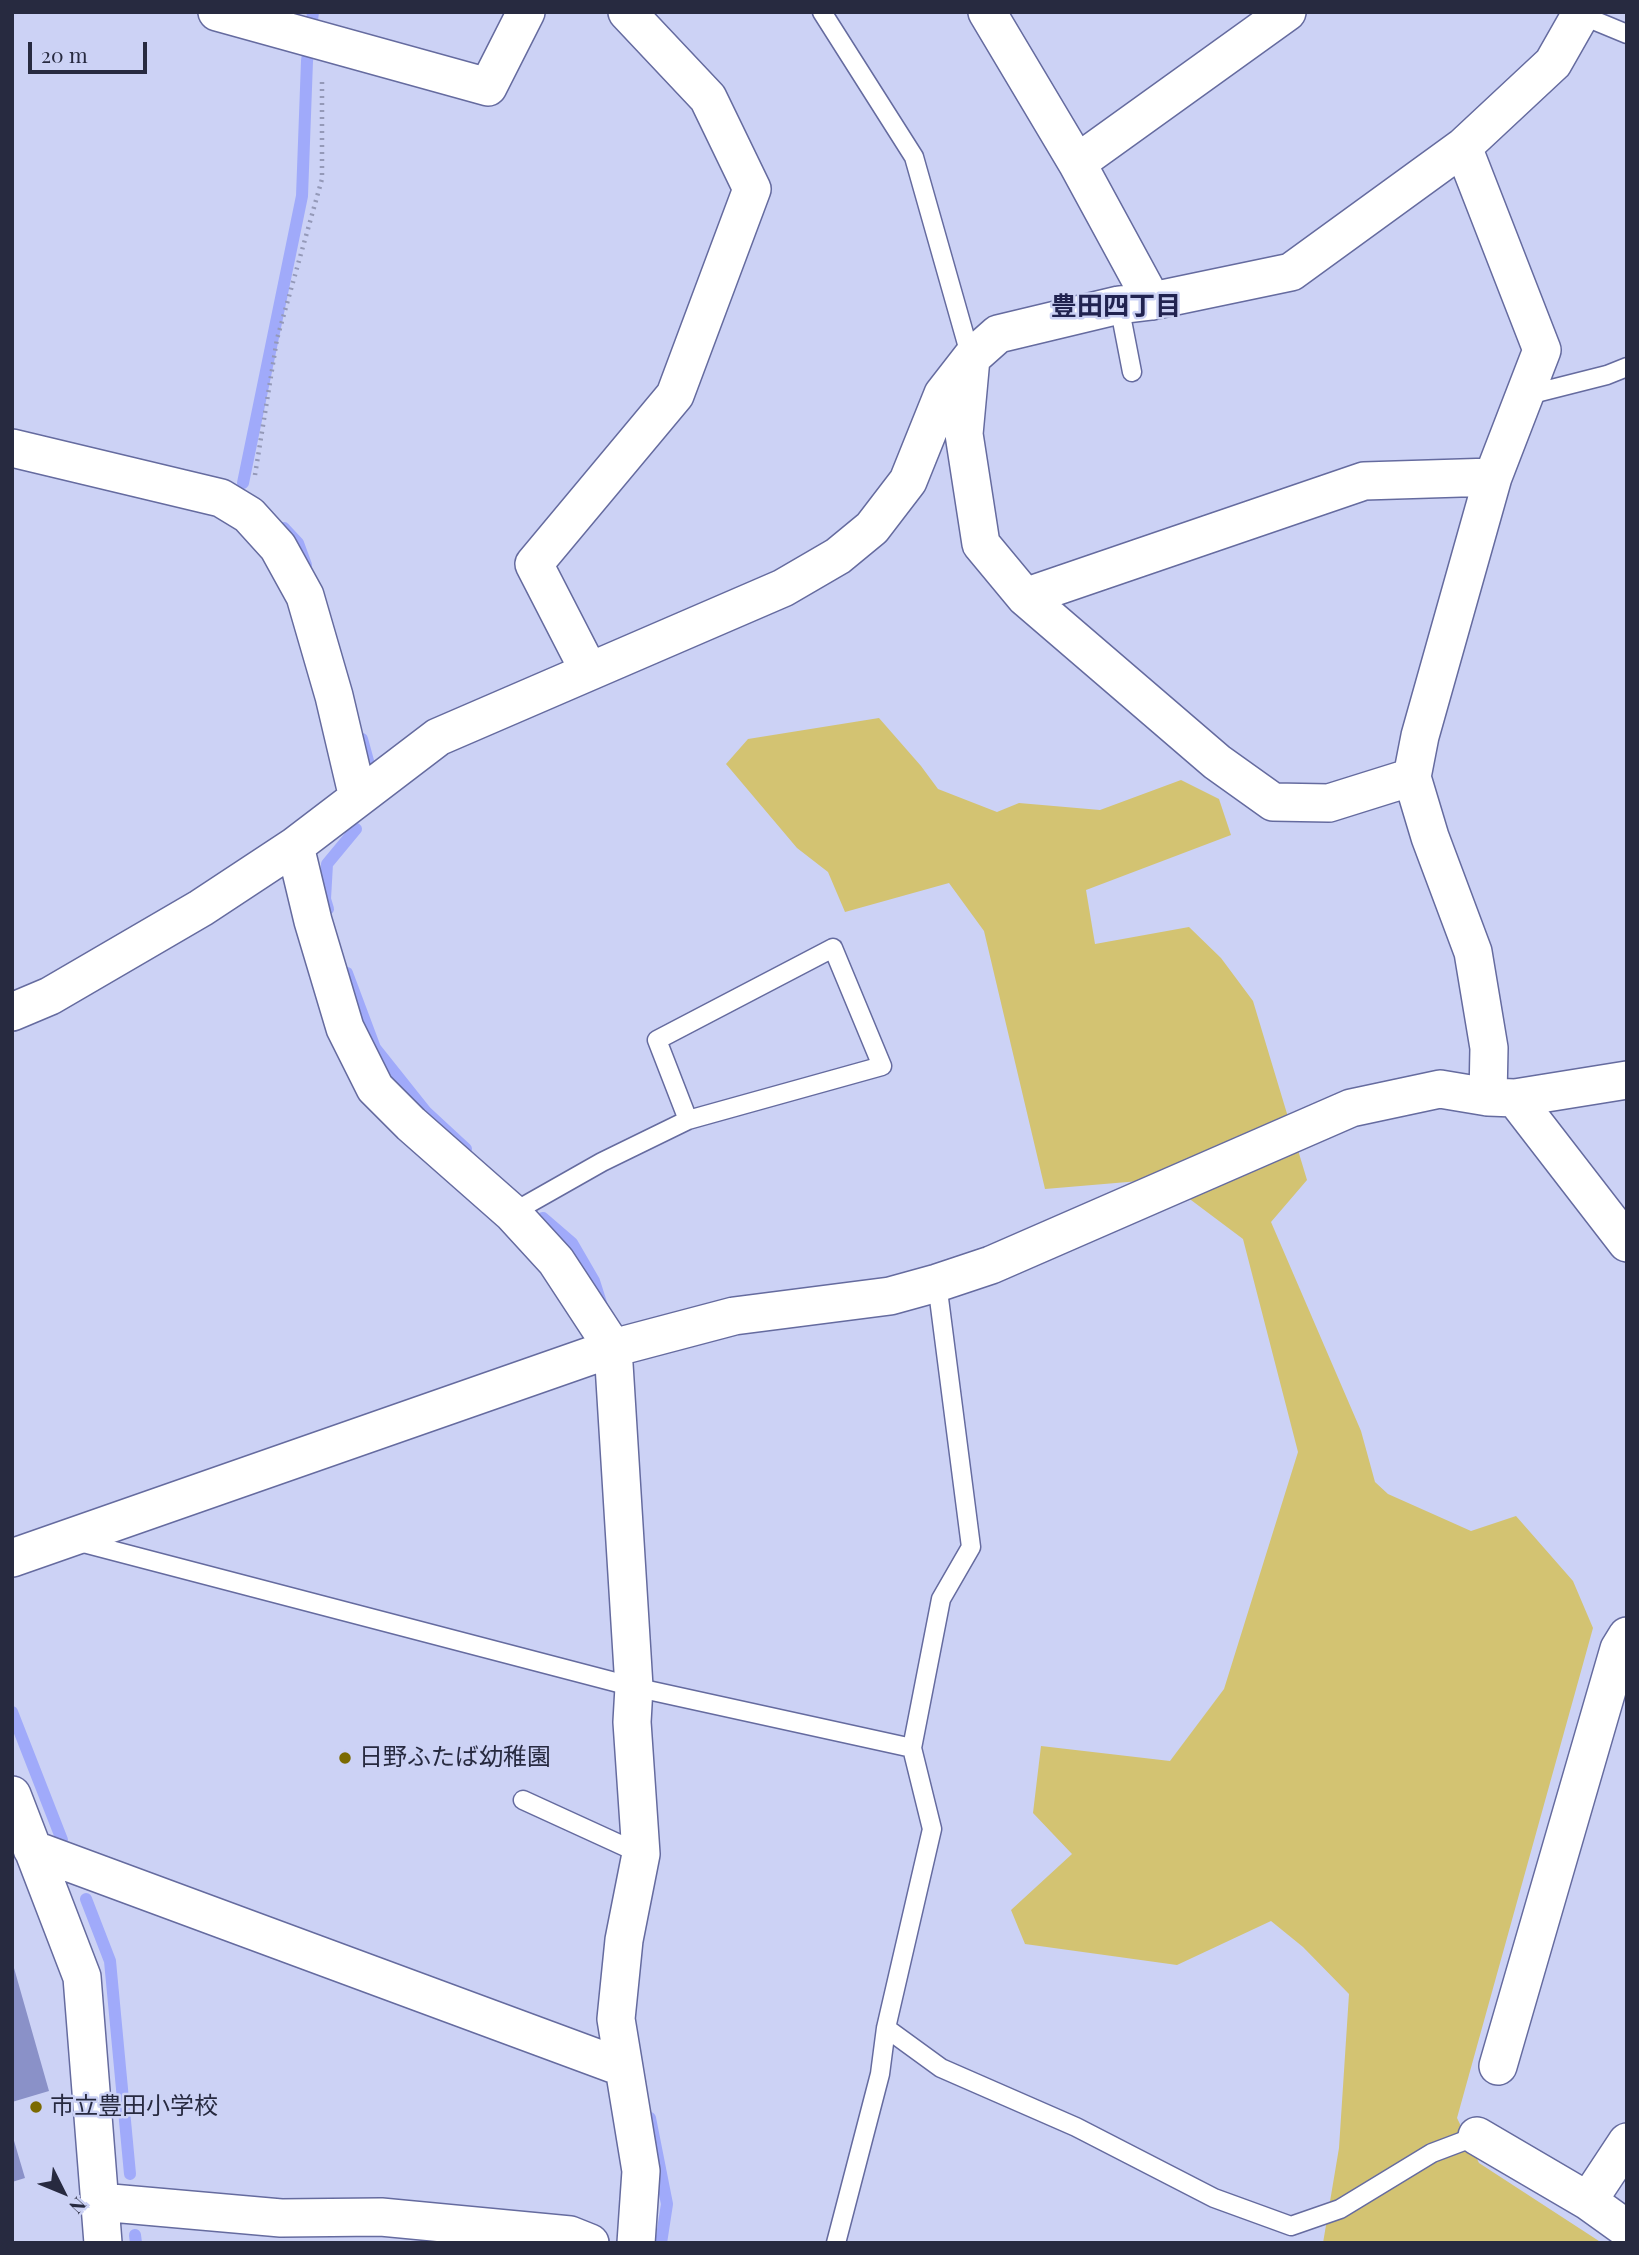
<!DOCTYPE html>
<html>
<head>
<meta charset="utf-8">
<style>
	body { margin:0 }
	#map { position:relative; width:1639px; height:2255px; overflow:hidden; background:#ccd2f5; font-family:"Playfair Display",serif }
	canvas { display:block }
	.frame { position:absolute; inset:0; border:14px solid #272a40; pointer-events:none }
	.north { position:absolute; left:28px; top:2157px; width:70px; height:70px; -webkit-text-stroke:5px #ccd2f5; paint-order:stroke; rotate:133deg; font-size:19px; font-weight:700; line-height:28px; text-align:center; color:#272a40 }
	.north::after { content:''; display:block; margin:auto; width:24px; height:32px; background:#272a40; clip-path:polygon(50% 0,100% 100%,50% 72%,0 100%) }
	.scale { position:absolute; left:28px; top:42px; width:119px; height:32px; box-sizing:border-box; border:4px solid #272a40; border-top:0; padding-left:9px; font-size:21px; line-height:24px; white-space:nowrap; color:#272a40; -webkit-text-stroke:5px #ccd2f5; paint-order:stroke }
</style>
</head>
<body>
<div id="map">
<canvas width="1639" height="2255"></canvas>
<div class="frame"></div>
<div class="north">N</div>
<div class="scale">20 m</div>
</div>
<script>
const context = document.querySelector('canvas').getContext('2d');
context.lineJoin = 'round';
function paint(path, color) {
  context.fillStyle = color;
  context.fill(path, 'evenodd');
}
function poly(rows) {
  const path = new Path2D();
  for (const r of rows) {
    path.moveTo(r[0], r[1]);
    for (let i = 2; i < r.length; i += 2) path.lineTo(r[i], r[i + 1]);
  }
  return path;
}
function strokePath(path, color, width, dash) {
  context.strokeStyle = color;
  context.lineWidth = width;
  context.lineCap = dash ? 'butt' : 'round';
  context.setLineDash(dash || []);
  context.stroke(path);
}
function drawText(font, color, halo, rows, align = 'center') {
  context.font = font + ' "Playfair Display","Noto Sans JP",serif';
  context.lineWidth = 5;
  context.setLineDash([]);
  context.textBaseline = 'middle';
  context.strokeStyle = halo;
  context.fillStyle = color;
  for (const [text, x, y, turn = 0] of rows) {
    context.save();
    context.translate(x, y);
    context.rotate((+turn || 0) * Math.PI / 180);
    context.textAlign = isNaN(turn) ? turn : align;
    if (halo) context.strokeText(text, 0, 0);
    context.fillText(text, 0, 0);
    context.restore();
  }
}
paint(poly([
	[879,718,921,766,938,789,997,812,1019,803,1100,810,1181,780,1219,799,1231,835,1086,890,1095,944,1189,927,1221,958,1253,1001,1307,1180,1271,1222,1361,1431,1375,1482,1388,1494,1471,1531,1516,1516,1573,1581,1593,1628,1457,2118,1479,2163,1602,2243,1323,2243,1339,2148,1349,1994,1303,1947,1271,1921,1177,1965,1025,1944,1011,1910,1072,1854,1033,1813,1041,1746,1170,1761,1224,1689,1298,1452,1243,1239,1163,1179,1045,1189,984,931,949,883,845,912,828,872,797,848,726,764,748,739]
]), '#d3c372');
strokePath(poly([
	[243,483,302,196,307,61,313,12],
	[284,528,298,543,306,565],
	[362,739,370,768],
	[328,909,325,899,327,864,356,829],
	[347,973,375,1048,426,1112,466,1149],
	[543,1218,572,1243,594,1281,602,1306],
	[12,1712,62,1840],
	[86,1899,110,1961,130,2174],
	[650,2118,667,2204,661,2243],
	[135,2235,136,2243]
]), '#a0aafa', 12);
paint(poly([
	[12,1961,49,2091,12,2102],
	[12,2134,25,2178,12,2182]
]), '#8a91c8');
const lane = poly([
	[822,12,914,157,971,358],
	[1581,15,1627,34],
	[1119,305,1132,372],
	[1524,396,1607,375,1627,367],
	[512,1213,602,1162,688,1120,882,1066,833,948,657,1040,688,1120],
	[76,1541,634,1687,912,1748],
	[523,1800,641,1854],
	[886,2028,941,2068,1076,2127,1214,2198,1291,2226,1340,2209,1432,2153,1477,2136],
	[836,2243,880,2074,886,2028,932,1829,912,1748,941,1599,971,1547,937,1283]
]);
const street = poly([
	[217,12,488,87,526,12],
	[987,12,1077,163,1152,301],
	[1463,147,1542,350,1493,477,1420,736,1412,777,1430,837,1473,952,1489,1048,1488,1097],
	[1077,163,1287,12],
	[971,358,964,434,981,544,1025,597,1217,762,1273,802,1329,803,1412,777],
	[12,448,221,498,249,515,278,547,305,596,334,696,358,798],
	[1025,597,1364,481,1493,477],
	[589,671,534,564,675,395,752,189,708,98,627,12],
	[295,846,313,921,345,1028,375,1088,411,1124,512,1213,556,1261,613,1348,634,1687,632,1722,641,1854,624,1940,616,2019,641,2171,636,2243],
	[12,1012,50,996,201,908,295,846,438,737,783,588,838,556,872,528,908,481,943,394,971,358,998,334,1119,305,1152,301,1291,272,1463,147,1553,63,1582,12],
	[1515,1098,1627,1243],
	[12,1558,613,1348,734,1316,890,1296,937,1283,991,1265,1351,1108,1440,1089,1488,1097,1515,1098,1627,1080],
	[12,1795,82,1977,103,2243],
	[32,1849,624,2068],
	[1498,2066,1619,1649,1627,1636],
	[1477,2136,1588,2201,1627,2229],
	[1588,2201,1627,2142],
	[100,2202,281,2218,381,2217,570,2235,590,2243]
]);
strokePath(lane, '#656b9f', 21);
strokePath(street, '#656b9f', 40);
strokePath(poly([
	[255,475,277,339,322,179,322,79]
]), '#9499b8', 4.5, [2, 5]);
strokePath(lane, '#fff', 18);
strokePath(street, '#fff', 37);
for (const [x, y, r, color] of [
	[345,1758,7,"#7b6a01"],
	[36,2107,7,"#7b6a01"]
]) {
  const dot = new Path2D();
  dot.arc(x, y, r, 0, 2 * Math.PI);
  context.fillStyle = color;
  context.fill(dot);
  strokePath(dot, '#ccd2f5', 2.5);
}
drawText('24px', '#272a40', '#ccd2f5', [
	["日野ふたば幼稚園",359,1758],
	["市立豊田小学校",50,2107]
], 'left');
drawText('bold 26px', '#212350', '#ccd2f5', [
	["豊田四丁目",1116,307]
]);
</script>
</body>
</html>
